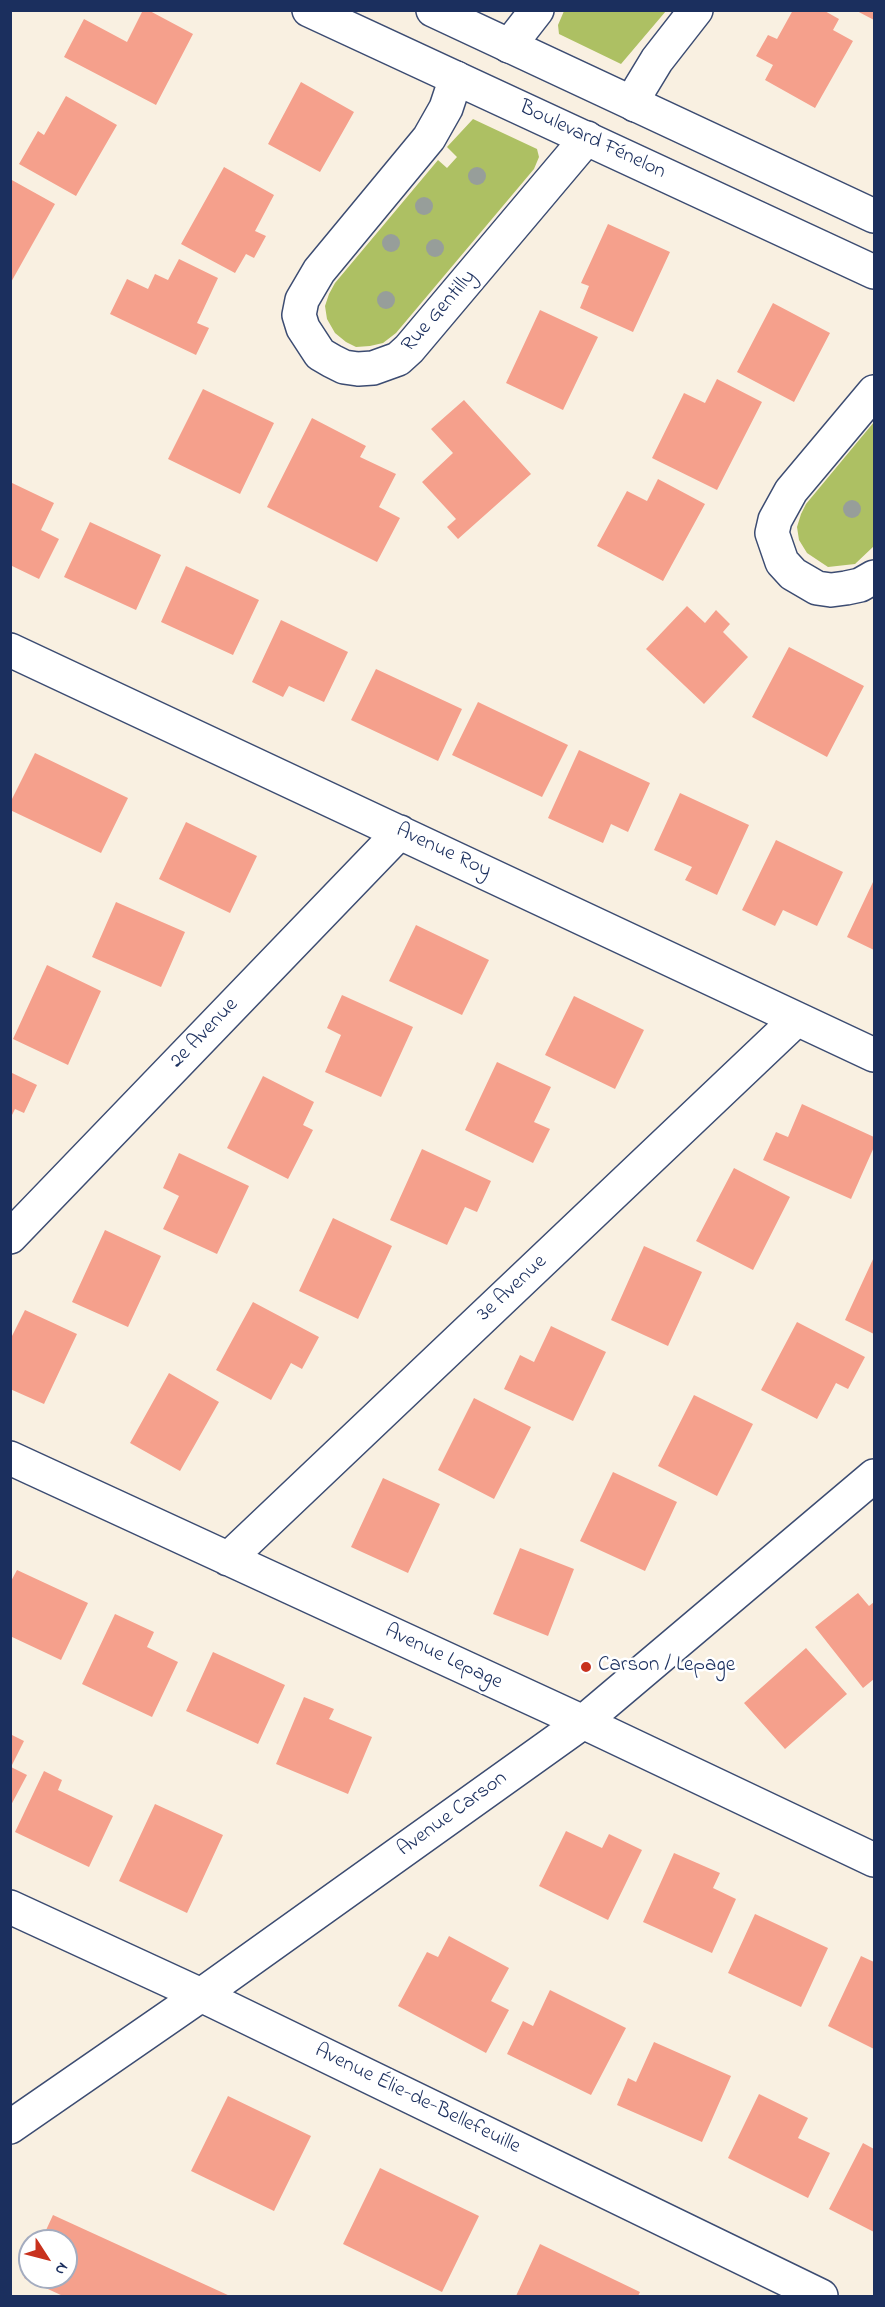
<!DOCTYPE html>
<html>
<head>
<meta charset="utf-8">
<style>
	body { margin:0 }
	#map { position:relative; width:885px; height:2307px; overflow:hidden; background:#f9f0e1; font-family:"Indie Flower",sans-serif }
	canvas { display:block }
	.frame { position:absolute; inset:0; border:12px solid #1b2f5e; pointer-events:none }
	.north { position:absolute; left:18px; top:2229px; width:60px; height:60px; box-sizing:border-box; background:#fff; border:2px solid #a4acbf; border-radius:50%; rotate:126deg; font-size:16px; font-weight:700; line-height:24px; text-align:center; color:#1b2f5e }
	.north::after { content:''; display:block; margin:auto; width:21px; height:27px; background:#c8321e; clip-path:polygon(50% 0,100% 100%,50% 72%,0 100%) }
</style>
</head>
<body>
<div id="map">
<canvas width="885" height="2307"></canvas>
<div class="frame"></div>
<div class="north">N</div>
</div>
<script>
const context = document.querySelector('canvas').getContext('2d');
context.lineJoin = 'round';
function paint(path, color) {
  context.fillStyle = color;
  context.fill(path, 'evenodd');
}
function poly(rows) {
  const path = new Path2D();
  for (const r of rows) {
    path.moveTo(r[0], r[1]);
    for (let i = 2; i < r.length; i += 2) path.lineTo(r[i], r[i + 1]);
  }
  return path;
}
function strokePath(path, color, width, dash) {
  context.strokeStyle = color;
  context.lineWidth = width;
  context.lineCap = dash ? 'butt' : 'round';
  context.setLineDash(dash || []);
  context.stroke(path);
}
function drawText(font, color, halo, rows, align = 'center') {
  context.font = font + ' "Indie Flower",sans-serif';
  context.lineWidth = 5;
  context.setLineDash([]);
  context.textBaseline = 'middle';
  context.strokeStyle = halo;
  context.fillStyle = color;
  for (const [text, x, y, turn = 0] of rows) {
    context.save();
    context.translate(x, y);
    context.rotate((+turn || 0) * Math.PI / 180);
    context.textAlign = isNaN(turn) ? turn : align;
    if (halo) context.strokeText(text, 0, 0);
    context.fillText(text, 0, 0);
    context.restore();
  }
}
paint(poly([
	[564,11,564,10,666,11,621,64,559,34,558,25],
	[473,119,537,149,539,157,534,169,396,333,383,343,370,346,356,347,346,342,335,333,327,319,325,306,329,294,335,283,438,160,447,168,457,157,447,147],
	[874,422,874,546,855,564,828,567,807,553,799,540,797,527,801,514,806,504]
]), '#adc063');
paint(poly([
	[143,10,148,10,193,34,156,105,64,57,84,19,127,42],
	[793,10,823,10,839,19,833,30,853,41,815,108,765,80,773,65,756,56,768,35,777,39],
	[855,10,874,10,874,20],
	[301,82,354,112,320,172,268,144],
	[66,96,117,125,76,196,19,164,38,131,44,135],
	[224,167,274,195,255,231,266,236,254,258,246,254,235,273,181,244],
	[10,179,55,204,10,284],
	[608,224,670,252,633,332,580,308,589,286,581,283],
	[179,259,218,278,197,323,209,328,196,355,110,314,127,279,148,289,155,274,168,280],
	[773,303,830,333,794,402,737,372],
	[540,310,598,337,563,410,506,383],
	[717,379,762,402,717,490,652,458,684,393,705,403],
	[203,389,274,423,240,494,168,459],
	[464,400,531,474,458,539,447,527,456,519,422,482,453,453,431,429],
	[312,418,366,446,360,457,396,474,379,507,400,518,377,562,267,507],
	[658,479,705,504,663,581,597,546,627,491,647,501],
	[10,482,54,503,41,530,59,539,39,579,10,565],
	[90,522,161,555,136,610,64,577],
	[186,566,259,600,233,655,161,622],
	[687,606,705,623,716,610,730,624,723,632,748,657,704,704,646,649],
	[281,620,348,652,324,702,289,686,283,697,252,682],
	[789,647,864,686,827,757,752,717],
	[376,669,462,709,438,761,351,720],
	[478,702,568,745,542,797,452,755],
	[579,750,650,783,628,832,611,824,603,843,548,818],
	[35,753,128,798,101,853,10,810,10,803],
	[680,793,749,825,717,895,685,880,692,867,654,850],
	[186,822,257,856,230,913,159,879],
	[776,840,843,872,817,926,783,910,775,926,742,910],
	[873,882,874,882,874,950,847,937],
	[116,902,185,932,161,987,92,957],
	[416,925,489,960,462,1015,389,981],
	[47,965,101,991,68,1065,13,1039],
	[342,995,413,1027,381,1097,325,1072,341,1035,327,1028],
	[574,996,644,1030,615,1089,545,1055],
	[497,1062,551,1087,534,1122,550,1129,533,1163,465,1130],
	[10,1072,37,1085,24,1113,15,1109,10,1119],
	[263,1076,314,1102,303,1125,313,1130,288,1179,227,1148],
	[802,1104,874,1137,874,1147,851,1199,763,1160,776,1132,788,1137],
	[422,1149,491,1181,477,1212,465,1207,447,1245,390,1220],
	[179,1153,249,1186,217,1254,163,1229,179,1196,163,1188],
	[734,1168,790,1197,753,1270,696,1241],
	[333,1218,392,1246,358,1319,299,1291],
	[105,1230,161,1256,128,1327,72,1302],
	[644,1246,702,1272,668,1346,611,1320],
	[874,1257,874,1334,845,1320],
	[253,1302,319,1337,302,1369,291,1363,271,1400,216,1370],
	[25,1310,77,1334,44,1404,10,1389,10,1340],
	[797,1322,865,1357,848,1389,836,1383,817,1419,761,1390],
	[551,1326,606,1352,573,1421,504,1389,520,1355,534,1362],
	[169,1373,219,1402,180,1471,130,1443],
	[694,1395,753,1424,717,1496,658,1466],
	[474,1398,531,1427,494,1499,438,1470],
	[613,1472,677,1502,645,1571,580,1541],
	[383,1478,440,1504,408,1573,351,1547],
	[520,1548,574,1569,548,1636,493,1614],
	[17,1570,88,1603,61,1660,10,1636,10,1583],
	[858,1593,869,1606,874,1602,874,1679,863,1688,815,1627],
	[115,1614,154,1632,147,1647,178,1662,152,1717,82,1684],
	[806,1648,847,1694,785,1749,744,1703],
	[213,1652,285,1685,258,1744,186,1711],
	[304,1697,334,1709,329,1719,372,1737,348,1794,276,1764],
	[10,1734,24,1741,11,1767,27,1775,10,1807],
	[44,1771,62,1780,58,1790,113,1816,89,1867,15,1832],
	[155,1804,223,1835,187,1913,119,1881],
	[566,1831,602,1848,609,1834,642,1850,608,1920,539,1886],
	[674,1853,720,1873,713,1888,736,1899,712,1953,643,1922],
	[755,1914,828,1948,801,2007,728,1973],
	[449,1936,509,1968,491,2001,509,2010,486,2053,398,2006,427,1952,438,1957],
	[861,1956,874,1962,874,2049,828,2026],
	[550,1990,626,2028,591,2095,507,2054,523,2021,533,2026],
	[654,2042,731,2076,702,2142,617,2105,628,2078,636,2082],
	[759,2094,808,2118,798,2138,830,2153,808,2198,728,2158],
	[228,2096,311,2136,274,2211,191,2171],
	[863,2143,874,2149,874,2232,829,2209],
	[380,2168,479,2216,442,2292,343,2244],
	[53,2215,230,2296,63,2296,24,2278,30,2265,30,2277,66,2277,66,2241,41,2241],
	[540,2244,640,2292,638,2296,516,2296]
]), '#f5a08c');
const street = poly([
	[509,46,537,10],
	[456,78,446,108,429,138,319,271,302,300,299,315,303,328,320,354,332,361,344,367,358,369,373,368,398,359,409,349,587,138],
	[635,105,640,88,657,60,696,10],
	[874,392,791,491,775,520,772,533,782,562,793,574,817,588,831,590,846,588,860,585,874,577],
	[10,650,874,1055],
	[10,1237,400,832],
	[10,1458,583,1722,874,1860],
	[228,1559,797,1019],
	[10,1907,201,1995,821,2296],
	[10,2127,201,1995,583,1722,874,1476]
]);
const secondary = poly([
	[309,10,874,272],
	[433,10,874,216]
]);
strokePath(street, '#3c4c72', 36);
strokePath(secondary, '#3c4c72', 36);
strokePath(street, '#fff', 33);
strokePath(secondary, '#fff', 33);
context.fillStyle = '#979e9a';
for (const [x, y] of [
	[477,176],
	[424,206],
	[391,243],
	[435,248],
	[386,300],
	[852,509]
]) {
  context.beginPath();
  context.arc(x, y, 9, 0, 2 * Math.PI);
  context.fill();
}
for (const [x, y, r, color] of [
	[586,1667,6,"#c8321e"]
]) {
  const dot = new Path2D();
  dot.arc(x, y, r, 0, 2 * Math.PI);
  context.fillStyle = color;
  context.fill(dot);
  strokePath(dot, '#fff', 2);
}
drawText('21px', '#1b2f5e', '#fff', [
	["Boulevard Fénelon",592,141,25],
	["Rue Gentilly",440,312,-49],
	["Avenue Roy",443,852,25],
	["2e Avenue",205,1034,-46],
	["3e Avenue",513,1289,-43],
	["Avenue Lepage",443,1658,25],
	["Avenue Carson",453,1815,-36],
	["Avenue Élie-de-Bellefeuille",417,2100,26]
]);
drawText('21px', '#1b2f5e', '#fff', [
	["Carson / Lepage",598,1667]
], 'left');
</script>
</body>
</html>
